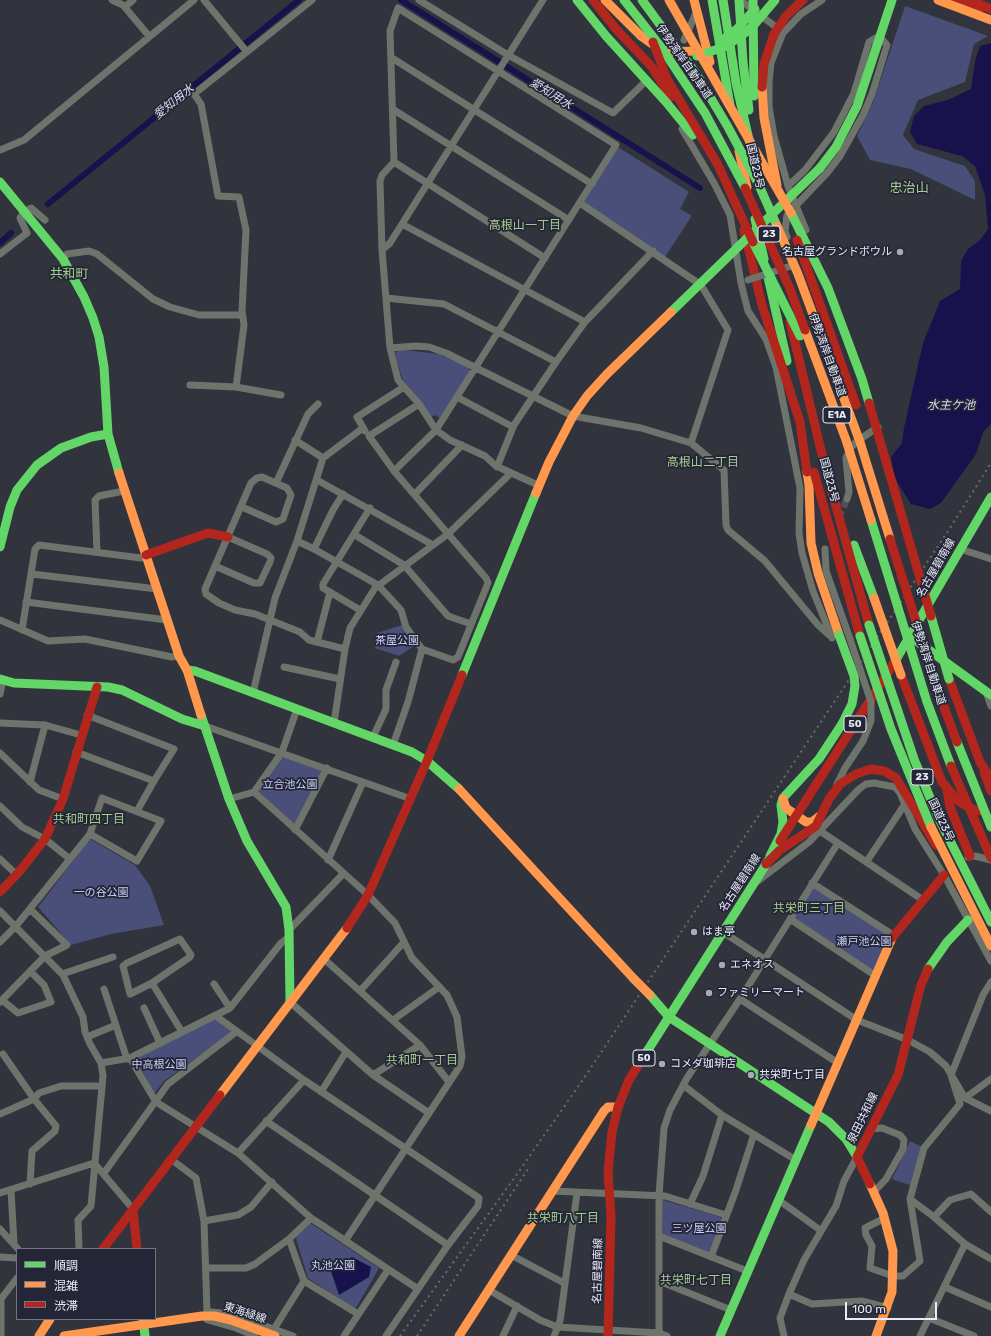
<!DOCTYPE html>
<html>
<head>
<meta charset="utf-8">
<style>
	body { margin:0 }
	#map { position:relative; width:991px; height:1336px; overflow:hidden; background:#32343d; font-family:Rubik,"Noto Sans JP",sans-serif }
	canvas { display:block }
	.legend { position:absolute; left:16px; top:1248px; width:140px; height:72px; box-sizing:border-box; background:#242637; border:1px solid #727583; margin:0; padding:5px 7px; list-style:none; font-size:12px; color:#e8ebf6 }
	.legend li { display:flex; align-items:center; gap:8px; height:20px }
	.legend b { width:20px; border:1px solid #727583 }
	.scale { position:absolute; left:845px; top:1302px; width:92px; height:18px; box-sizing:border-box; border:2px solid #e8ebf6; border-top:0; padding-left:5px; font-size:12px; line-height:14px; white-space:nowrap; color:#e8ebf6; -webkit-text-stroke:3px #242637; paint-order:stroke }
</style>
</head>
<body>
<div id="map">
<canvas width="991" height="1336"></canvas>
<ul class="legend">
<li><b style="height:5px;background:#63d668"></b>順調</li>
<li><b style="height:5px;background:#ff974d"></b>混雑</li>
<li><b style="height:5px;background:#b3261e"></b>渋滞</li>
</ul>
<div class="scale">100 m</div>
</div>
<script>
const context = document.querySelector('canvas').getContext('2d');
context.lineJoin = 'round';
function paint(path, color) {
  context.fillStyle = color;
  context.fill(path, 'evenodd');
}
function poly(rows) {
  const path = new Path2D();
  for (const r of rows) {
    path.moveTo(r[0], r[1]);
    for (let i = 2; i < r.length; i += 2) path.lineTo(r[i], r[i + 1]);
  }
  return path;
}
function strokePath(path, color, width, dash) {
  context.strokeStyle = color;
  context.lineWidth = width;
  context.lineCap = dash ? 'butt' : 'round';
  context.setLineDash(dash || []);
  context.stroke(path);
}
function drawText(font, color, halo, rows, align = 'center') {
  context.font = font + ' Rubik,"Noto Sans JP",sans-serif';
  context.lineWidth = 3.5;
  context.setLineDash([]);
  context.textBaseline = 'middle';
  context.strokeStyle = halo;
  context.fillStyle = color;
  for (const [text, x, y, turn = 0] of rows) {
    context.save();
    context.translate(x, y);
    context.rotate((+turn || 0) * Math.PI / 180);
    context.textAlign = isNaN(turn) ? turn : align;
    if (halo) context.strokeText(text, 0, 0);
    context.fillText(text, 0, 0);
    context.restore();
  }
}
paint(poly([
	[905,6,988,36,974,44,965,82,918,100,903,135,914,149,965,166,975,181,975,200,911,169,870,160,857,136,874,100],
	[618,147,689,192,680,209,691,215,691,217,665,257,584,202],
	[405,350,438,354,469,367,470,373,440,418,435,415,431,417,402,378,395,353,398,351],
	[402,625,417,644,399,656,375,648,377,633],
	[285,757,321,769,322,772,296,824,293,824,260,793,259,789,281,758],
	[90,839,135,865,150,886,164,925,111,934,71,945,38,907],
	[812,883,893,935,876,976,790,919],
	[216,1018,232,1032,164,1081,154,1094,137,1061,138,1058],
	[910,1141,924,1148,913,1186,892,1179],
	[663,1200,720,1217,722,1220,710,1251,707,1253,663,1234,662,1202],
	[310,1223,379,1268,356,1308,353,1308,308,1278,296,1239,297,1236]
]), '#494f79');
paint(poly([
	[991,43,991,424,983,432,976,454,941,503,930,509,911,504,894,477,891,457,902,443,904,428,923,343,940,301,960,289,961,261,968,249,979,241,988,229,985,195,975,166,962,156,917,144,910,132,914,116,924,106,948,100,971,89,976,57,980,46],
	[352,1257,371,1267,369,1277,339,1295,331,1271]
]), '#17114c');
strokePath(poly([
	[401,0,700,188],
	[48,204,299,0],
	[0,243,11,233]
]), '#17114c', 6);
strokePath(poly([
	[839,517,847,499]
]), '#4d4f59', 7, [7, 3.5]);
strokePath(poly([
	[112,0,123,5,149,36],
	[204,0,247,52],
	[419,0,508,55,613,113,644,83],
	[740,0,780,30],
	[125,7,133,0],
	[684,40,696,13],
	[392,58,592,184],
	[394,110,569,220],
	[682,129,714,183,730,215,741,283,748,311,766,339,776,367,800,488,799,533,802,553,813,591,832,638],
	[0,150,24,140,194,0],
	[394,162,545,258],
	[580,203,701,285,728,330,691,443],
	[402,224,585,322],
	[806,230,788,186,774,136,769,106,769,82,771,63,783,33,801,14,822,0],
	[787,237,785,231,787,215,827,173,840,156,863,115,872,94,887,45,879,36,869,42,854,93,834,132,805,170,788,186],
	[382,250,390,243,402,224,543,0],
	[0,254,27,233,20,218,24,212,31,208,45,220],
	[63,259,67,254,89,251,97,254,153,299,170,307,199,315,242,315],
	[386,298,444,304,556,362],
	[390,348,416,346,429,347,446,353,573,416,641,428,691,443,724,470,726,525,728,530,765,561,818,625,829,635],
	[190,385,236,387,281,395],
	[236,387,244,325,242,311,246,230,239,197,218,196,201,104,194,94,312,0],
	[457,397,513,427],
	[365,431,357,417,404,387],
	[295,440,323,458],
	[497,467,514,425,556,362,585,322,653,251],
	[394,471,436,430,616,145,398,8,390,31,394,162,382,175,380,181,382,250,390,348,398,380,419,404,436,430,450,440,485,456,496,466,540,486],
	[317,480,433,545],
	[276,483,308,414,318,404],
	[415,494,462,445],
	[847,499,849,492,846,458,850,449,856,442,878,427],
	[242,507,276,522,283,519,291,495,287,488,262,477,257,478,251,483,205,589,206,594,219,603,235,610,255,614,300,632,309,640,345,649],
	[355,535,404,565,448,616,471,624],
	[297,541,314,549,378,585,401,610,406,627,422,649,453,660,458,657,488,583,486,578,394,471,369,436,419,404],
	[314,549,333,510,343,494],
	[825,549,826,571,849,636],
	[960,549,991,559],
	[97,552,95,500,99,496,124,491],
	[215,566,254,583,260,583,270,562,271,558,267,554,228,537],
	[32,574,157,589],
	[26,602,167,620],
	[360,610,323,588,323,584,370,508],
	[0,620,48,641,85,639,172,657,179,656],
	[22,630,35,549,39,545,141,558,146,555],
	[317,642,330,592],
	[284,667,340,679],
	[253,693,275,598,297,541,323,458,363,428],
	[0,694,3,680],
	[987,695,991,706],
	[87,715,174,749,154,781],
	[0,723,45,725,81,735],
	[334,723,345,649,350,628,375,588,448,534,511,473],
	[205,726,411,799],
	[373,737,386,709,386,690,396,662],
	[393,745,408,702,422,649],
	[76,752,154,781,137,811],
	[0,753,39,790,63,799],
	[30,782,45,725],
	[837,784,845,768,863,741],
	[254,792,368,895,395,923,412,958,447,995,457,1017,462,1057,460,1066,345,1241],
	[102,798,161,821,137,861,90,834,102,798],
	[229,799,254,792,282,752,297,709],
	[0,806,22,827,45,839,70,859,16,926,0,942],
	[295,830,327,768],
	[820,831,923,900],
	[968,857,975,856,991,860],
	[0,859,17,875],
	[70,859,90,834],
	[328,860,363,782],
	[867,861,905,804],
	[758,881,809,842,859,789,866,784,874,783,895,787,900,793,915,829,944,875,991,961],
	[812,883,893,935],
	[0,911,63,975,83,1017,85,1032,90,1044,101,1063,103,1076,91,1206,78,1220,79,1249],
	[790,919,876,976],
	[289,930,343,874],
	[723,932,857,1020,908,1040,930,1052,946,1066,965,1098,991,1111],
	[323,958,420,1045,449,1082],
	[62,974,113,957],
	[991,982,983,995,951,1075,960,1104,924,1148,910,1199,934,1217,965,1244,991,1259],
	[152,983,190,957,191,955,180,939,127,963,123,966,130,994,152,983,182,1032],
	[214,984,230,1008],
	[104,989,127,1059],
	[360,991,404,942],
	[740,999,838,1063],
	[2,1000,18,1013,51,1002,44,985,30,971],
	[0,1002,45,956,67,945,30,909],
	[290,1002,373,1075,429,1113],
	[144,1008,160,1043],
	[216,1016,304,1080,479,1198,478,1206,448,1245,386,1336],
	[393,1020,439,987],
	[87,1037,116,1025],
	[3,1054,34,1099,56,1126,55,1131,32,1151,30,1184],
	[130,1058,156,1102,238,1153,311,1218,418,1289],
	[101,1063,130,1058,230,1008,281,943,289,937],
	[373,1075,420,1045],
	[683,1085,722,1115,796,1160],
	[321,1092,346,1052],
	[965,1098,991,1079],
	[0,1114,34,1099,39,1093,61,1086,102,1086],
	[266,1121,448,1245],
	[871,1129,882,1128,900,1135,904,1140,903,1149,886,1179,874,1192],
	[238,1153,304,1080],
	[172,1160,196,1178,204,1221,207,1312],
	[94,1163,133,1209],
	[104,1173,168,1084,236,1032],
	[11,1190,14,1244],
	[552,1191,665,1196,726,1215],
	[0,1193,94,1163],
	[780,1201,820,1230],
	[690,1204,703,1176,722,1115],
	[934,1217,950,1200,971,1194,991,1212],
	[885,1218,865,1228,866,1235,872,1246,870,1268,893,1276,903,1276,920,1261,910,1199],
	[204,1221,238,1215,251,1207,272,1182],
	[0,1229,18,1249],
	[659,1236,747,1271],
	[289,1239,304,1281,358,1314],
	[511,1255,564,1283],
	[0,1257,17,1258],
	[711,1257,736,1190,754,1134],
	[206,1268,246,1268,255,1264,289,1239,311,1218],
	[659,1281,731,1310],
	[945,1287,991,1307],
	[489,1290,540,1320,557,1327,659,1333,667,1336],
	[789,1294,812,1304,862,1301,888,1308],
	[212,1312,231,1314,293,1336],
	[202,1316,208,1320,236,1328,255,1336],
	[929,1318,974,1336],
	[274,1329,304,1281],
	[1,1336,1,1299,17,1278],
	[344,1336,388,1270],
	[503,1336,517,1306],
	[554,1336,560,1321,577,1193],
	[659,1336,659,1195,664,1128,670,1110,687,1078,740,999,838,843],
	[784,1336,780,1318,789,1294,804,1260,836,1206,844,1181,857,1157],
	[920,1336,965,1244]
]), '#6e746c', 7);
strokePath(poly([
	[712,0,730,105],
	[723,0,736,83,758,179],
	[739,0,743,62,749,110],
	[820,168,836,147,857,106,892,0],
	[0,182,63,259,84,297,93,318,99,337,104,367,108,434,119,473],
	[755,219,764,259],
	[768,277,787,361],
	[671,312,739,246],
	[854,545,874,598],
	[0,547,10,507,17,490,37,465,61,448,91,437,108,434],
	[911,637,991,695],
	[894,663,991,497],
	[187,670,195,671,412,752,427,761,459,789],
	[462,675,536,493],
	[0,679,14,683,108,687,122,690,182,719,205,726],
	[201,715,229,799,247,841,286,907,289,930,290,1002],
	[770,856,781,834,783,822,781,805,783,798,819,759,842,724],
	[928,969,947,942,968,920],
	[650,995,669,1017,829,1122,846,1139,857,1157],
	[639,1064,770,858],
	[143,1319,145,1336],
	[720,1336,811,1125]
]), '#63d668', 9);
strokePath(poly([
	[605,0,641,36,658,48,668,52,695,51],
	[694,0,710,62],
	[762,87,764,118,777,185],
	[739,151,747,187],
	[807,472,809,485,811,543,818,573,839,635],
	[119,473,179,656,187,670,201,715],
	[536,493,549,462,573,416,587,396,607,374,671,312],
	[459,789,634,979],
	[783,799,786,808,806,822,812,822,821,815],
	[220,1095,347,928],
	[811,1125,892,938],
	[870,1184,883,1213,893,1251,892,1292,876,1336],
	[39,1336,50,1319],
	[64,1336,202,1316,214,1316,231,1320,275,1336],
	[459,1336,604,1111,608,1107,618,1107]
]), '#ff974d', 9);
strokePath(poly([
	[593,0,616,29,652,67,671,97],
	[956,0,979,10],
	[972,1,991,9],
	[744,230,762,305,800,422,807,472],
	[790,322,825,467,869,625],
	[814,472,860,636],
	[146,555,208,533,228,537],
	[901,675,942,782,958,801,972,809,980,811],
	[949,679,980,762,991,779],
	[984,772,991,791],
	[947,790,950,807,970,856],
	[780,841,894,663],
	[766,864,780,850,816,826,829,799,840,784,856,774,871,769,884,771,896,778,936,845],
	[0,892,19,872,45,839,63,799,97,687],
	[347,928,368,895,427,761,462,675],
	[892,938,944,875],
	[870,1184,857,1157,898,1075,921,985,928,969],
	[133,1209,137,1249],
	[103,1249,220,1095],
	[608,1336,611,1216,608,1172,612,1132,618,1107,629,1080,639,1064]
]), '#b3261e', 9);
strokePath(poly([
	[400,1336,515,1177,580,1084,950,528,991,463],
	[417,1336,530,1166]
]), '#696b6c', 2, [2, 4]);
strokePath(poly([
	[748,280,788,267],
	[849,636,871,702,871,721,863,741]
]), '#6e746c', 7);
strokePath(poly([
	[577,0,606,36,666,102,693,135],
	[624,0,661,47,705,113,745,188],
	[642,0,697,75,728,127,758,183,777,226],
	[753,0,754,96],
	[724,39,737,29,755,9],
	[697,56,724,47,740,37,753,26,775,0],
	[791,213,828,288,862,379,869,403],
	[753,242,800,336],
	[739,246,820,168],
	[871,520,927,702,951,766],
	[931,616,949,679],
	[869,625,914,759,938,817,991,922],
	[839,635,854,676,855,686,852,704,842,724],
	[860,636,891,729,931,827],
	[957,742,991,827]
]), '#63d668', 9);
strokePath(poly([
	[669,0,791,213],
	[938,0,991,20],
	[777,226,798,274,860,442,890,539],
	[805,330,846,440,871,520],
	[874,598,901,675],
	[931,827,991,946],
	[634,979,650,995]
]), '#ff974d', 9);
strokePath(poly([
	[653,42,667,79,718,165,753,242],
	[762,87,764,64,774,34,786,16,803,0],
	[745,188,790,289,805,330],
	[797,240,856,405],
	[869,403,931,616],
	[890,539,938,691,957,742],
	[951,766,991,858]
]), '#b3261e', 9);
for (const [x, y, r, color] of [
	[900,252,4,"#a8abb5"],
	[694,932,4,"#a8abb5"],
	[722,965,4,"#a8abb5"],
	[709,993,4,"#a8abb5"],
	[662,1064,4,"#a8abb5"],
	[751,1075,4,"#a8abb5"]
]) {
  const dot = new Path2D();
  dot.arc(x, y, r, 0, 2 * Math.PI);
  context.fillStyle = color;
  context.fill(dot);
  strokePath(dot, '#242637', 1.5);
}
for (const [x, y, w] of [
	[769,234,22],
	[837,415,28],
	[855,724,22],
	[922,777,22],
	[644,1058,22]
]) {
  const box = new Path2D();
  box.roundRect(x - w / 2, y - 8, w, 16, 3);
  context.fillStyle = '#242637';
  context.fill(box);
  strokePath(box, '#e8ebf6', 1);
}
drawText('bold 10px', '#e8ebf6', null, [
	["23",769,234],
	["E1A",837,415],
	["50",855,724],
	["23",922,777],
	["50",644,1058]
]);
drawText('11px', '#e8ebf6', '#242637', [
	["伊勢湾岸自動車道",684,62,55],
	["国道23号",755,166,77],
	["伊勢湾岸自動車道",827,355,70],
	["国道23号",829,480,75],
	["名古屋碧南線",936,568,-60],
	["伊勢湾岸自動車道",928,663,72],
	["国道23号",941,820,65],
	["名古屋碧南線",740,883,-57],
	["泉田共和線",863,1118,-64],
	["名古屋碧南線",598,1271,-89],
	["東海緑線",245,1313,18]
]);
drawText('11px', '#e8ebf6', '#242637', [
	["名古屋グランドボウル",892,252,"right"],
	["はま亭",702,932],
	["エネオス",730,965],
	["ファミリーマート",717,993],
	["コメダ珈琲店",670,1064],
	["共栄町七丁目",759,1075]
], 'left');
drawText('11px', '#cbd2fb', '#242637', [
	["茶屋公園",397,641],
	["立合池公園",290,785],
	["一の谷公園",101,893],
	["瀬戸池公園",864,942],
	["中高根公園",159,1065],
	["三ツ屋公園",699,1229],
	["丸池公園",333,1266]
]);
drawText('italic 12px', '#d5d9ee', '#242637', [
	["愛知用水",551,94,32],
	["愛知用水",174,102,-39],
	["水主ケ池",951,406]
]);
drawText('12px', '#a6ce8b', '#242637', [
	["高根山一丁目",525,226],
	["高根山二丁目",703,463],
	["共和町四丁目",89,820],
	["共栄町三丁目",809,909],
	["共和町一丁目",422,1061],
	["共栄町八丁目",563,1219],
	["共栄町七丁目",696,1281]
]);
drawText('13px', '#a6ce8b', '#242637', [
	["忠治山",909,188],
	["共和町",69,274]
]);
</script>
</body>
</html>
